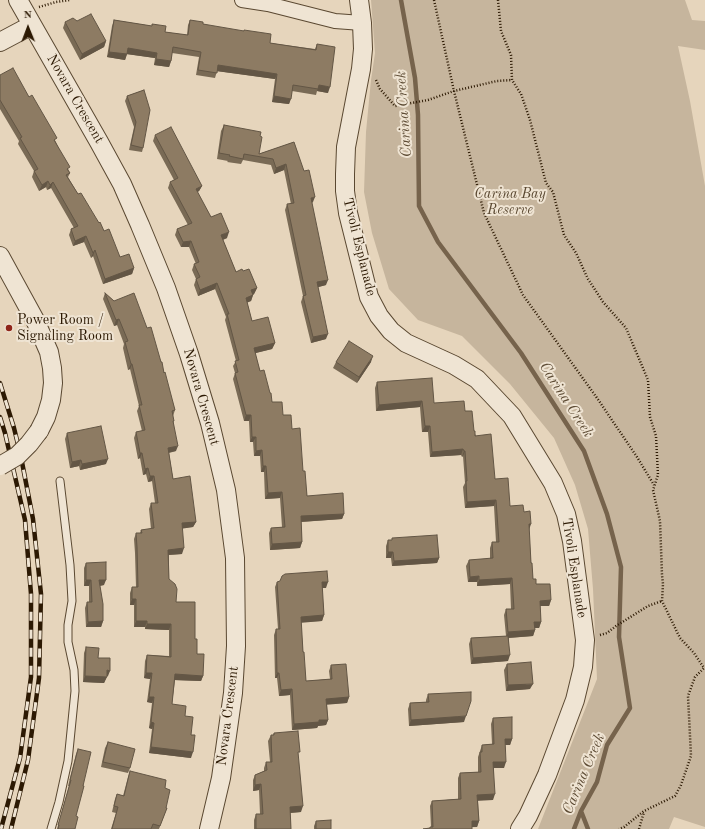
<!DOCTYPE html>
<html>
<head>
<meta charset="utf-8">
<style>
	body { margin:0 }
	#map { position:relative; width:705px; height:829px; overflow:hidden; background:#e6d5bc; font-family:"Old Standard TT",serif }
	canvas { display:block }
	.north { position:absolute; left:8px; top:8px; width:40px; height:40px; -webkit-text-stroke:3px #efe4d3; paint-order:stroke; rotate:359deg; font-size:11px; font-weight:700; line-height:16px; text-align:center; color:#2c1903 }
	.north::after { content:''; display:block; margin:auto; width:14px; height:18px; background:#2c1903; clip-path:polygon(50% 0,100% 100%,50% 72%,0 100%) }
</style>
</head>
<body>
<div id="map">
<canvas width="705" height="829"></canvas>
<div class="north">N</div>
</div>
<script>
const context = document.querySelector('canvas').getContext('2d');
context.lineJoin = 'round';
function paint(path, color) {
  context.fillStyle = color;
  context.fill(path, 'evenodd');
}
function poly(rows) {
  const path = new Path2D();
  for (const r of rows) {
    path.moveTo(r[0], r[1]);
    for (let i = 2; i < r.length; i += 2) path.lineTo(r[i], r[i + 1]);
  }
  return path;
}
function strokePath(path, color, width, dash) {
  context.strokeStyle = color;
  context.lineWidth = width;
  context.lineCap = dash ? 'butt' : 'round';
  context.setLineDash(dash || []);
  context.stroke(path);
}
function drawText(font, color, halo, rows, align = 'center') {
  context.font = font + ' "Old Standard TT",serif';
  context.lineWidth = 4;
  context.setLineDash([]);
  context.textBaseline = 'middle';
  context.strokeStyle = halo;
  context.fillStyle = color;
  for (const [text, x, y, turn = 0] of rows) {
    context.save();
    context.translate(x, y);
    context.rotate((+turn || 0) * Math.PI / 180);
    context.textAlign = isNaN(turn) ? turn : align;
    if (halo) context.strokeText(text, 0, 0);
    context.fillText(text, 0, 0);
    context.restore();
  }
}
paint(poly([
	[371,0,685,0,692,20,705,21,705,50,678,46,690,101,705,186,705,827,674,817,669,829,538,829,597,679,593,589,588,529,575,485,554,438,510,384,462,336,418,320,389,289,372,233,364,192,366,132,371,80,375,53]
]), '#c6b59d');
strokePath(poly([
	[401,0,415,78,418,115,419,206,438,242,521,353,584,451,607,514,621,567,619,637,630,708,607,745,597,782,581,811,574,829],
	[581,811,588,829]
]), '#76634c', 4.5);
const service = poly([
	[51,829,59,802,68,761,75,691,74,670,68,642,68,625,72,601,70,565,60,481]
]);
const minor = poly([
	[242,0,268,4,335,21,362,23]
]);
const tertiary = poly([
	[18,0,99,142,122,184,140,225,166,288,189,354,210,423,226,490,235,558,236,646,233,693,221,778,209,829],
	[359,0,362,23,363,49,361,69,346,147,345,174,345,191,348,213,369,297,379,316,391,331,406,343,454,365,477,379,512,416,553,483,566,514,572,541,585,640,583,667,575,700,547,775,528,816,520,829],
	[0,42,32,25],
	[0,256,35,320,49,352,52,368,53,383,51,400,46,417,39,431]
]);
strokePath(service, '#5a4831', 9);
strokePath(minor, '#5a4831', 16);
strokePath(tertiary, '#5a4831', 20);
strokePath(poly([
	[434,0,454,91,484,213,523,295,597,398,637,457,654,485],
	[498,0,501,31,511,55,512,80,521,94,530,120,546,183,553,192,564,235,576,253,588,279,603,302,626,328,648,380,650,417,656,436,658,475,653,490,660,521,662,575,663,584,662,601,680,638,694,653,704,668,695,677,688,696,691,756,681,785,675,796,644,811,624,827,619,829],
	[39,7,56,2,70,0],
	[376,80,380,89,395,106,428,100,454,91,497,81,512,80],
	[600,635,607,633,616,626,648,606,662,601],
	[639,829,644,812]
]), '#2c1903', 2.5, [1, 2]);
strokePath(service, '#efe4d3', 7);
strokePath(minor, '#efe4d3', 14);
strokePath(tertiary, '#efe4d3', 18);
const rail = poly([
	[0,383,14,428,21,457,33,519,41,594,39,678,28,760,11,829],
	[0,417,5,433,25,520,31,594,31,677,20,758,1,829]
]);
strokePath(rail, '#2c1903', 4.5);
strokePath(rail, '#efe4d3', 3, [9]);
const tertiaryBridge = poly([
	[0,466,17,456,29,444,39,431]
]);
strokePath(tertiaryBridge, '#5a4831', 20, []);
strokePath(tertiaryBridge, '#efe4d3', 18);
paint(poly([
	[114,20,152,26,152,24,165,32,187,35,188,25,190,20,203,24,270,43,315,49,317,44,328,93,317,91,316,95,292,91,289,104,272,102,275,79,217,71,215,78,196,75,199,57,172,53,171,61,169,67,154,65,155,58,127,54,125,60,107,57,112,26],
	[65,22,106,41,104,47,80,60,63,28],
	[0,75,29,97,56,142,70,173,68,177,78,194,104,231,120,257,134,268,132,274,103,284,93,256,91,258,84,242,73,246,69,235,71,229,74,228,51,188,47,190,46,187,39,191,32,177,34,171,18,144,19,141,0,109],
	[144,90,143,148,142,152,129,150,134,127,125,101,127,96],
	[224,125,260,136,259,154,294,142,313,202,312,203,326,285,318,287,326,339,311,343,301,302,303,296,285,210,287,204,291,204,284,170,274,174,271,165,243,160,241,164,227,162,228,161,217,159,221,131],
	[155,135,202,186,199,191,197,192,211,217,227,238,223,240,236,272,243,271,257,288,254,294,253,295,251,301,247,302,252,321,275,343,272,349,255,353,260,371,272,402,283,415,292,429,303,471,307,496,344,514,342,519,301,522,302,542,300,548,270,550,269,533,271,528,282,527,280,498,265,499,264,472,261,472,260,456,254,456,253,442,250,442,249,421,244,421,233,379,235,373,233,366,236,361,225,320,226,317,215,289,198,296,194,285,196,279,192,270,194,264,196,264,189,247,181,247,175,235,177,229,188,225,168,188,170,182,174,180,153,141],
	[105,293,114,301,147,328,161,362,175,410,173,416,176,451,169,453,173,479,196,522,193,527,182,528,182,554,169,555,169,579,176,602,195,639,197,654,203,676,201,681,175,680,172,704,185,716,191,735,191,758,149,753,152,729,149,728,152,703,147,702,150,679,144,678,145,661,147,655,169,656,169,630,145,629,145,627,134,627,134,605,130,605,130,593,132,587,136,587,135,553,134,539,136,533,140,533,141,530,151,529,149,509,151,503,155,503,152,481,148,482,146,474,143,475,140,458,138,459,134,438,136,432,142,431,137,411,139,406,130,369,128,370,123,348,124,344,117,325,114,326,103,299],
	[336,362,371,362,357,383,333,368],
	[377,382,434,403,465,411,495,479,510,506,524,512,529,530,531,563,533,579,536,584,551,600,549,606,540,606,541,622,539,628,534,628,535,630,533,636,509,638,508,661,471,664,469,644,471,638,506,636,504,615,506,609,511,609,510,584,477,586,477,582,468,582,466,566,469,560,490,559,490,548,492,542,496,542,494,506,465,508,463,487,465,483,463,456,462,457,461,455,430,457,428,432,422,432,420,407,376,411,375,388],
	[67,433,106,464,80,470,79,466,70,468,65,439],
	[392,538,439,558,437,563,392,566,391,558,386,558,386,546,388,540,392,540],
	[86,563,104,585,100,586,103,621,101,627,86,627,85,608,87,602,89,602,89,586,84,586,84,568],
	[277,582,326,588,322,588,324,615,322,621,301,622,303,652,306,681,330,679,329,671,331,665,349,697,347,703,327,704,328,720,326,725,318,726,317,728,292,730,290,695,279,696,277,678,275,678,274,635,276,629,278,629,275,587],
	[86,647,98,658,108,676,107,676,104,683,83,682,84,653],
	[507,664,530,689,506,691,504,670],
	[428,694,464,722,409,726,408,709,410,703,426,702,426,700],
	[493,718,512,739,510,745,505,745,504,768,494,768,493,800,478,800,479,821,477,827,430,828,431,827,430,806,432,801,458,799,458,778,460,773,478,772,478,757,482,745,492,744,491,724],
	[274,733,298,757,301,812,290,813,291,829,254,829,254,820,256,814,260,814,259,790,253,791,253,780,255,775,264,771,264,768,266,762,270,762,268,741,271,735,273,735],
	[108,742,130,768,128,773,101,767,105,748],
	[78,749,76,816,75,829,57,829,69,786,68,786,76,754],
	[130,771,165,788,166,808,167,808,159,829,111,829,116,813,112,812,115,799,117,794,123,796,128,777],
	[316,821,331,829,314,829,314,826]
]), '#796a55');
paint(poly([
	[106,41,104,47,80,60,82,54],
	[128,48,157,53,155,58,126,54],
	[109,52,127,54,125,60,107,57],
	[156,59,171,61,169,67,154,65],
	[218,65,277,74,275,79,216,71],
	[319,85,330,87,328,93,317,91],
	[274,96,291,99,289,104,272,102],
	[286,164,284,170,274,174,276,168],
	[48,181,46,187,39,191,42,185],
	[53,182,51,188,47,190,50,185],
	[202,186,199,191,193,195,196,189],
	[315,197,313,202,309,203,311,198],
	[229,232,227,238,219,241,221,235],
	[86,236,84,242,73,246,75,241],
	[191,241,189,247,181,247,183,242],
	[95,250,93,256,91,258,93,253],
	[134,268,132,274,103,284,105,279],
	[328,280,326,285,315,288,317,282],
	[217,283,215,289,198,296,200,290],
	[257,288,254,294,249,296,251,290],
	[253,295,251,301,244,304,246,298],
	[119,319,117,325,114,326,116,320],
	[328,334,326,339,311,343,313,337],
	[275,343,272,349,252,354,254,348],
	[373,356,371,362,357,383,359,377],
	[131,364,132,364,130,369,128,370],
	[422,401,420,407,376,411,379,405],
	[246,415,251,415,249,421,244,421],
	[425,426,430,426,428,432,422,432],
	[252,437,256,437,253,442,250,442],
	[178,446,176,451,166,453,168,448],
	[463,449,461,455,430,457,432,452],
	[262,450,260,456,254,456,256,451],
	[464,451,465,451,463,456,462,457],
	[140,453,142,453,140,458,138,459],
	[108,459,106,464,80,470,82,464],
	[81,460,79,466,70,468,72,462],
	[263,466,266,466,264,472,261,472],
	[148,468,146,474,143,475,145,469],
	[150,476,154,476,152,481,148,482],
	[282,492,280,498,265,499,268,493],
	[496,500,494,506,465,508,467,502],
	[344,514,342,519,299,522,301,516],
	[196,522,193,527,180,529,182,523],
	[529,524,531,524,529,530],
	[302,542,300,548,270,550,272,544],
	[184,548,182,554,166,555,168,550],
	[388,552,393,552,391,558,386,558],
	[439,558,437,563,392,566,394,561],
	[479,576,477,582,468,582,470,577],
	[512,578,510,584,477,586,479,580],
	[86,580,91,580,89,586,84,586],
	[99,580,106,580,104,585,97,586],
	[322,582,328,582,326,588,320,588],
	[132,599,136,599,134,605,130,605],
	[551,600,549,606,538,606,540,601],
	[324,615,322,621,299,623,301,617],
	[103,621,101,627,86,627,88,622],
	[136,621,147,621,145,627,134,627],
	[534,622,541,622,539,628,532,628],
	[147,624,171,624,169,630,145,629],
	[535,630,533,636,506,638,508,632],
	[510,655,508,661,471,664,473,658],
	[107,670,110,671,108,676,105,676],
	[146,673,152,673,150,679,144,678],
	[277,673,279,673,277,678,275,678],
	[175,674,203,676,201,681,173,680],
	[85,676,107,677,104,683,83,682],
	[533,684,530,689,506,691,508,685],
	[292,689,290,695,279,696,281,690],
	[149,697,154,697,152,703,147,702],
	[349,697,347,703,324,705,326,699],
	[466,716,464,722,409,726,411,720],
	[319,720,328,720,326,725,318,726,317,728,292,730,294,724],
	[151,722,154,723,152,729,149,728],
	[505,739,512,739,510,745,503,745],
	[151,747,193,752,191,758,149,753],
	[493,762,506,762,504,768,491,768],
	[261,784,259,790,253,791,255,785],
	[495,794,493,800,475,801,477,795],
	[303,806,301,812,288,813,290,807],
	[472,821,479,821,477,827,470,827]
]), '#635645');
const building = poly([
	[91,14,106,41,82,54,65,22,73,18,77,21,91,14],
	[114,20,152,26,152,24,166,26,165,32,188,35,190,20,203,22,203,24,244,31,244,30,271,34,270,43,316,50,317,44,335,47,330,87,319,85,318,89,293,85,291,99,274,96,277,74,218,65,217,73,198,70,201,52,173,47,171,61,156,59,157,53,128,48,127,54,109,52,114,20],
	[13,68,29,97,32,95,57,138,54,140,70,167,67,169,70,173,66,175,78,194,81,193,99,223,100,222,104,231,109,229,120,257,129,254,134,268,105,279,95,250,93,253,86,236,75,241,71,229,78,226,53,182,50,185,48,181,42,185,34,171,38,169,20,138,22,137,0,100,0,75,13,68],
	[144,90,150,110,143,148,131,145,136,122,127,96,144,90],
	[224,125,261,132,260,136,262,137,259,154,294,142,304,171,309,170,315,197,311,198,328,280,317,282,328,334,313,337,303,296,306,295,287,204,294,203,286,164,276,168,273,159,244,154,243,159,229,156,230,155,219,153,224,125],
	[171,127,202,186,196,189,211,217,221,213,229,232,221,235,236,272,242,269,243,271,249,269,257,288,251,290,253,295,246,298,252,321,268,317,275,343,254,348,260,371,264,370,270,393,271,393,272,402,282,402,283,415,291,415,292,429,300,428,303,471,305,471,307,496,343,493,344,514,301,516,302,542,272,544,271,528,285,527,282,492,268,493,266,466,263,466,262,450,256,451,256,437,252,437,251,415,246,415,235,373,238,372,235,361,239,360,227,314,229,314,217,283,200,290,196,279,200,277,194,264,199,262,191,241,183,242,177,229,192,223,170,182,178,178,155,135,171,127],
	[105,293,114,301,134,293,147,328,151,327,161,362,162,362,164,373,165,372,175,410,172,411,174,421,173,421,178,446,168,448,173,479,190,476,196,522,182,523,184,548,168,550,169,579,175,584,177,589,176,602,195,602,195,639,197,639,197,654,204,654,203,676,175,674,172,704,186,706,185,716,193,717,191,735,195,735,193,752,151,747,154,723,151,722,154,697,149,697,152,673,146,673,147,655,171,657,171,624,147,624,147,621,136,621,136,599,132,599,132,587,138,587,137,547,136,533,142,533,141,530,154,528,151,503,158,503,154,476,150,476,148,468,145,469,142,453,140,453,136,432,145,430,139,405,142,405,132,364,131,364,125,342,128,341,119,319,116,320,105,293],
	[349,341,373,356,359,377,336,362,349,341],
	[432,378,434,403,464,401,465,411,472,411,474,431,475,431,475,436,491,434,495,479,508,478,510,506,523,505,524,512,530,511,531,524,529,524,531,563,532,563,533,579,536,579,536,584,550,584,551,600,540,601,541,622,534,622,535,630,508,632,506,609,514,609,512,578,479,580,479,576,470,577,469,560,493,558,492,542,499,542,496,500,467,502,466,481,467,481,465,451,464,451,463,449,432,452,430,426,425,426,422,401,379,405,377,382,432,378],
	[101,426,108,459,82,464,81,460,72,462,67,433,101,426],
	[437,535,439,558,394,561,393,552,388,552,388,540,392,540,392,538,437,535],
	[106,562,106,580,99,580,103,604,103,621,88,622,87,602,92,602,91,580,86,580,86,563,106,562],
	[327,571,328,582,322,582,324,615,301,617,303,652,304,652,306,681,332,679,331,665,346,664,349,697,326,699,328,720,319,720,319,722,294,724,292,689,281,690,279,673,277,673,276,629,280,629,277,582,280,581,282,576,285,574,327,571],
	[508,636,510,655,473,658,471,638,508,636],
	[86,647,99,648,98,658,110,658,110,671,107,670,107,677,85,676,86,647],
	[531,662,533,684,508,685,507,664,531,662],
	[471,692,471,701,466,716,411,720,410,703,429,702,428,694,471,692],
	[512,717,512,739,505,739,506,762,493,762,495,794,477,795,479,821,472,821,472,829,423,829,430,828,430,827,433,827,432,801,461,799,460,773,481,772,480,752,482,752,482,745,494,744,493,718,512,717],
	[298,731,300,752,298,752,303,806,290,807,291,829,256,829,256,814,263,814,261,784,255,785,255,775,267,770,266,762,272,762,271,735,274,735,274,733,298,731],
	[108,742,135,749,130,768,103,762,108,742],
	[78,749,91,752,83,786,84,786,76,816,78,817,75,829,58,829,59,825,58,825,71,780,70,780,78,749],
	[130,771,166,780,165,788,170,790,166,808,167,808,160,826,153,824,151,829,112,829,118,807,114,806,117,794,124,796,130,771],
	[331,820,331,829,316,829,316,821,331,820]
]);
paint(building, '#8d7b63');
strokePath(building, '#635645', 1);
for (const [x, y, r, color] of [
	[9,328,4,"#8f2418"]
]) {
  const dot = new Path2D();
  dot.arc(x, y, r, 0, 2 * Math.PI);
  context.fillStyle = color;
  context.fill(dot);
  strokePath(dot, '#efe4d3', 1.5);
}
drawText('14px', '#2c1903', '#efe4d3', [
	["Novara Crescent",75,99,60],
	["Tivoli Esplanade",359,247,76],
	["Novara Crescent",201,397,74],
	["Tivoli Esplanade",574,568,81],
	["Novara Crescent",228,716,-83]
]);
drawText('italic 14px', '#5a4831', '#efe4d3', [
	["Carina Bay",510,194],
	["Reserve",510,210]
]);
drawText('14px', '#2c1903', '#efe4d3', [
	["Power Room /",17,320],
	["Signaling Room",17,336]
], 'left');
drawText('italic 15px', '#5d4b34', '#efe4d3', [
	["Carina Creek",404,114,-94],
	["Carina Creek",566,400,57],
	["Carina Creek",584,774,-67]
]);
</script>
</body>
</html>
